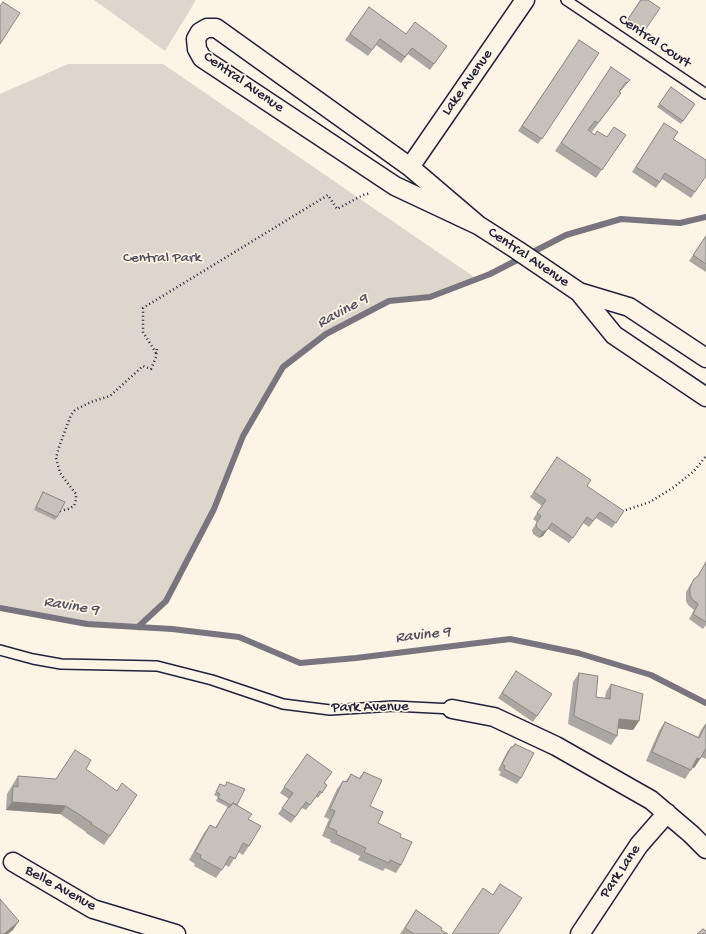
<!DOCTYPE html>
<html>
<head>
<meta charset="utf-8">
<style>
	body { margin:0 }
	canvas { display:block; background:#fcf5e5 }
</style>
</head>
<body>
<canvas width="706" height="934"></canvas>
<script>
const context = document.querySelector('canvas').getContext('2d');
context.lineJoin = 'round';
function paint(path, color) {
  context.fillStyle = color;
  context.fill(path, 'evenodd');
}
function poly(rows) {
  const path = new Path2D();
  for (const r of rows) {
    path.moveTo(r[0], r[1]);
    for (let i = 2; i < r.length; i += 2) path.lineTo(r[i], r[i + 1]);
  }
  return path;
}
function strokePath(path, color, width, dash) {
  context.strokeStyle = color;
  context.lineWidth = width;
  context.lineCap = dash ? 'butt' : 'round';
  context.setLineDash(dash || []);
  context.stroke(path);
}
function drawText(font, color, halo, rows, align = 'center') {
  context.font = font + ' "Gochi Hand",sans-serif';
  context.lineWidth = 3.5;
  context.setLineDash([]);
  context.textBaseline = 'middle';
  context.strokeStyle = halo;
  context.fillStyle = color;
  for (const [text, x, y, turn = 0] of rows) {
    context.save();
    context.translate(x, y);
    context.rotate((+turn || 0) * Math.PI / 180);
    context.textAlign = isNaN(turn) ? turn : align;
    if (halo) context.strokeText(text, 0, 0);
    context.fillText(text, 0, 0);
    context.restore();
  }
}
paint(poly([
	[94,0,196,0,165,51],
	[68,64,163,64,477,279,430,297,389,301,326,334,283,367,243,436,214,509,166,601,138,627,87,624,0,608,0,94]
]), '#dcd6cc');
strokePath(poly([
	[0,608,87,624,172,629,239,637,300,663,356,658,510,639,578,653,651,675,706,703],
	[138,627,166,601,214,509,243,436,283,367,326,334,389,301,430,297,490,274,566,235,621,219,680,223,706,217]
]), '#78757e', 6);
const lane = poly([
	[566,0,706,94],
	[0,650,33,659,61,664,157,666,212,680,283,704,330,710,394,706,452,709]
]);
const street = poly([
	[410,167,525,0],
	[478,225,410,167,216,28,207,28,200,32,196,39,197,49,202,58,395,186,478,225,517,250,579,292,614,335,706,397],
	[579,292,629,307,706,358],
	[452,709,494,717,556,746,651,800,691,834,706,849],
	[13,862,93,909,176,934],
	[580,934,639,845,667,813]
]);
strokePath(lane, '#22223b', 12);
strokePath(street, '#22223b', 21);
strokePath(poly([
	[156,353,143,332,143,308,328,195,337,209,363,195,371,193],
	[626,510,650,502,674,487,694,471,706,456],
	[60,511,68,509,74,506,76,500,76,494,60,473,56,458,59,447,71,415,75,410,91,402,110,396,143,366,151,369,156,357,157,348]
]), '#22223b', 2.5, [1, 3]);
strokePath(lane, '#fcf5e5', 9);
strokePath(street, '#fcf5e5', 18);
paint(poly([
	[640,0,645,30,641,36,624,25],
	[369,7,406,34,447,46,430,70,408,54,401,63,376,45,368,56,345,40],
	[579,40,599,53,538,144,518,131],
	[611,67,630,80,621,91,620,91,619,92,621,93,592,132,589,130,588,130,595,135,607,137,626,135,596,178,555,151],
	[671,87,695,104,681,124,657,107],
	[660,129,673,139,695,192,691,198,662,179,656,188,632,172],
	[706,236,706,272,689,261],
	[557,457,587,486,624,511,612,528,596,518,589,527,583,523,569,543,548,529,543,536,539,538,533,534,532,530,537,522,533,519,542,506,530,497],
	[43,492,57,517,55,520,34,510],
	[706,562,706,625,703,629,689,619,694,610,688,605,686,601,686,592,694,579,697,577],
	[516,671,552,694,533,722,498,698],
	[579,673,596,697,605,698,606,692,611,684,639,721,633,730,618,728,617,736,611,745,568,724,573,682],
	[665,722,698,737,701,730,706,723,706,759,701,757,694,768,692,767,691,770,685,779,646,761,659,731],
	[515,744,521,778,517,784,499,775,501,772,498,770,507,752,511,747,512,747],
	[307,754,324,783,327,785,318,798,316,797,306,810,302,808,291,823,278,814,289,799,280,793],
	[86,769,110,836,104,845,86,833,86,832,60,814,6,810,7,794,18,776,55,779],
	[364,772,370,806,378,823,400,837,401,865,396,873,385,868,383,871,358,860,360,856,330,842,331,840,322,836,329,819,324,817,337,789,343,781,345,782,351,774,359,778],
	[220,784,237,805,248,819,249,846,243,855,238,852,229,867,225,865,216,878,194,866,195,864,189,860,204,833,210,825,215,828,223,815,228,807,216,801,218,797,214,795],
	[416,910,441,930,448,934,400,934]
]), '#aaa6a1');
paint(poly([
	[547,530,543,536,539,538,543,532],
	[619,719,639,721,633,730,613,728],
	[697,758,700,759,694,768,691,766],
	[12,802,66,806,60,814,6,810],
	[19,921,13,930,8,934,4,934]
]), '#8b8783');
const building = poly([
	[641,0,648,0,660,8,645,30,628,19,641,0],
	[3,2,20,13,0,44,0,6,3,2],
	[369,7,406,34,415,22,447,46,434,64,412,48,405,57,380,39,372,50,350,34,369,7],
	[579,40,599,53,542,139,522,126,579,40],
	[611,67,630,80,627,83,626,82,619,92,621,93,598,123,595,121,588,130,595,135,597,131,607,137,614,127,626,135,602,170,561,143,611,67],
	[671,87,695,104,683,121,659,104,671,87],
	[664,123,678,132,673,139,706,160,706,176,695,192,665,173,660,182,636,167,664,123],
	[706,236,706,264,693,255,706,236],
	[557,457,591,480,587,486,624,511,616,523,600,512,593,521,587,517,573,538,552,523,547,530,543,532,537,528,536,524,541,516,537,513,546,500,534,492,557,457],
	[43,492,65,502,57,517,36,507,43,492],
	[706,562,706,622,693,614,698,604,692,599,690,595,690,587,694,579,698,576,706,562],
	[516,671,552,694,537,716,502,693,516,671],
	[579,673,598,676,596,697,610,699,611,684,643,694,639,721,619,719,617,736,574,716,579,673],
	[665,722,699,738,706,724,706,748,700,759,697,758,691,770,652,752,665,722],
	[515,744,534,753,521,778,504,769,505,766,502,764,511,747,513,747,515,744],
	[75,750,91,760,86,769,117,791,122,783,137,795,110,836,91,824,92,823,66,806,12,802,13,786,18,787,18,776,56,779,75,750],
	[307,754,332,772,324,783,327,785,322,793,320,791,310,805,306,802,295,817,282,808,293,793,284,787,307,754],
	[364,772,382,780,370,806,383,812,378,823,401,834,400,837,412,842,401,865,390,860,389,863,364,852,366,848,336,834,337,831,328,827,335,811,330,809,343,781,347,782,351,774,360,779,364,772],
	[227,782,245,789,237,805,233,803,231,805,218,798,220,794,216,792,220,784,225,786,227,782],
	[233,803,252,814,248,819,261,826,249,846,243,843,235,859,230,856,222,870,200,858,201,855,195,852,210,825,216,828,228,807,230,807,233,803],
	[500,884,522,898,498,934,452,934,483,888,493,895,500,884],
	[0,899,19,921,4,934,0,934,0,899],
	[416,910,442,928,441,930,448,934,414,934,405,928,416,910],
	[703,929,706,931,706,934,697,934,703,929]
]);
paint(building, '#c6c1bb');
strokePath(building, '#8b8783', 1);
drawText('15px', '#22223b', '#fcf5e5', [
	["Central Court",654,42,34],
	["Central Avenue",243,83,35],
	["Lake Avenue",468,83,-55],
	["Central Avenue",528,258,34],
	["Park Avenue",370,708,-1],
	["Park Lane",621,872,-56],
	["Belle Avenue",60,889,29]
]);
drawText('15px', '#504f5f', '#fcf5e5', [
	["Central Park",162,259]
]);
drawText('italic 16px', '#545362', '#fcf5e5', [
	["Ravine 9",343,312,-29],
	["Ravine 9",71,607,9],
	["Ravine 9",423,636,-7]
]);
</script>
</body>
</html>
